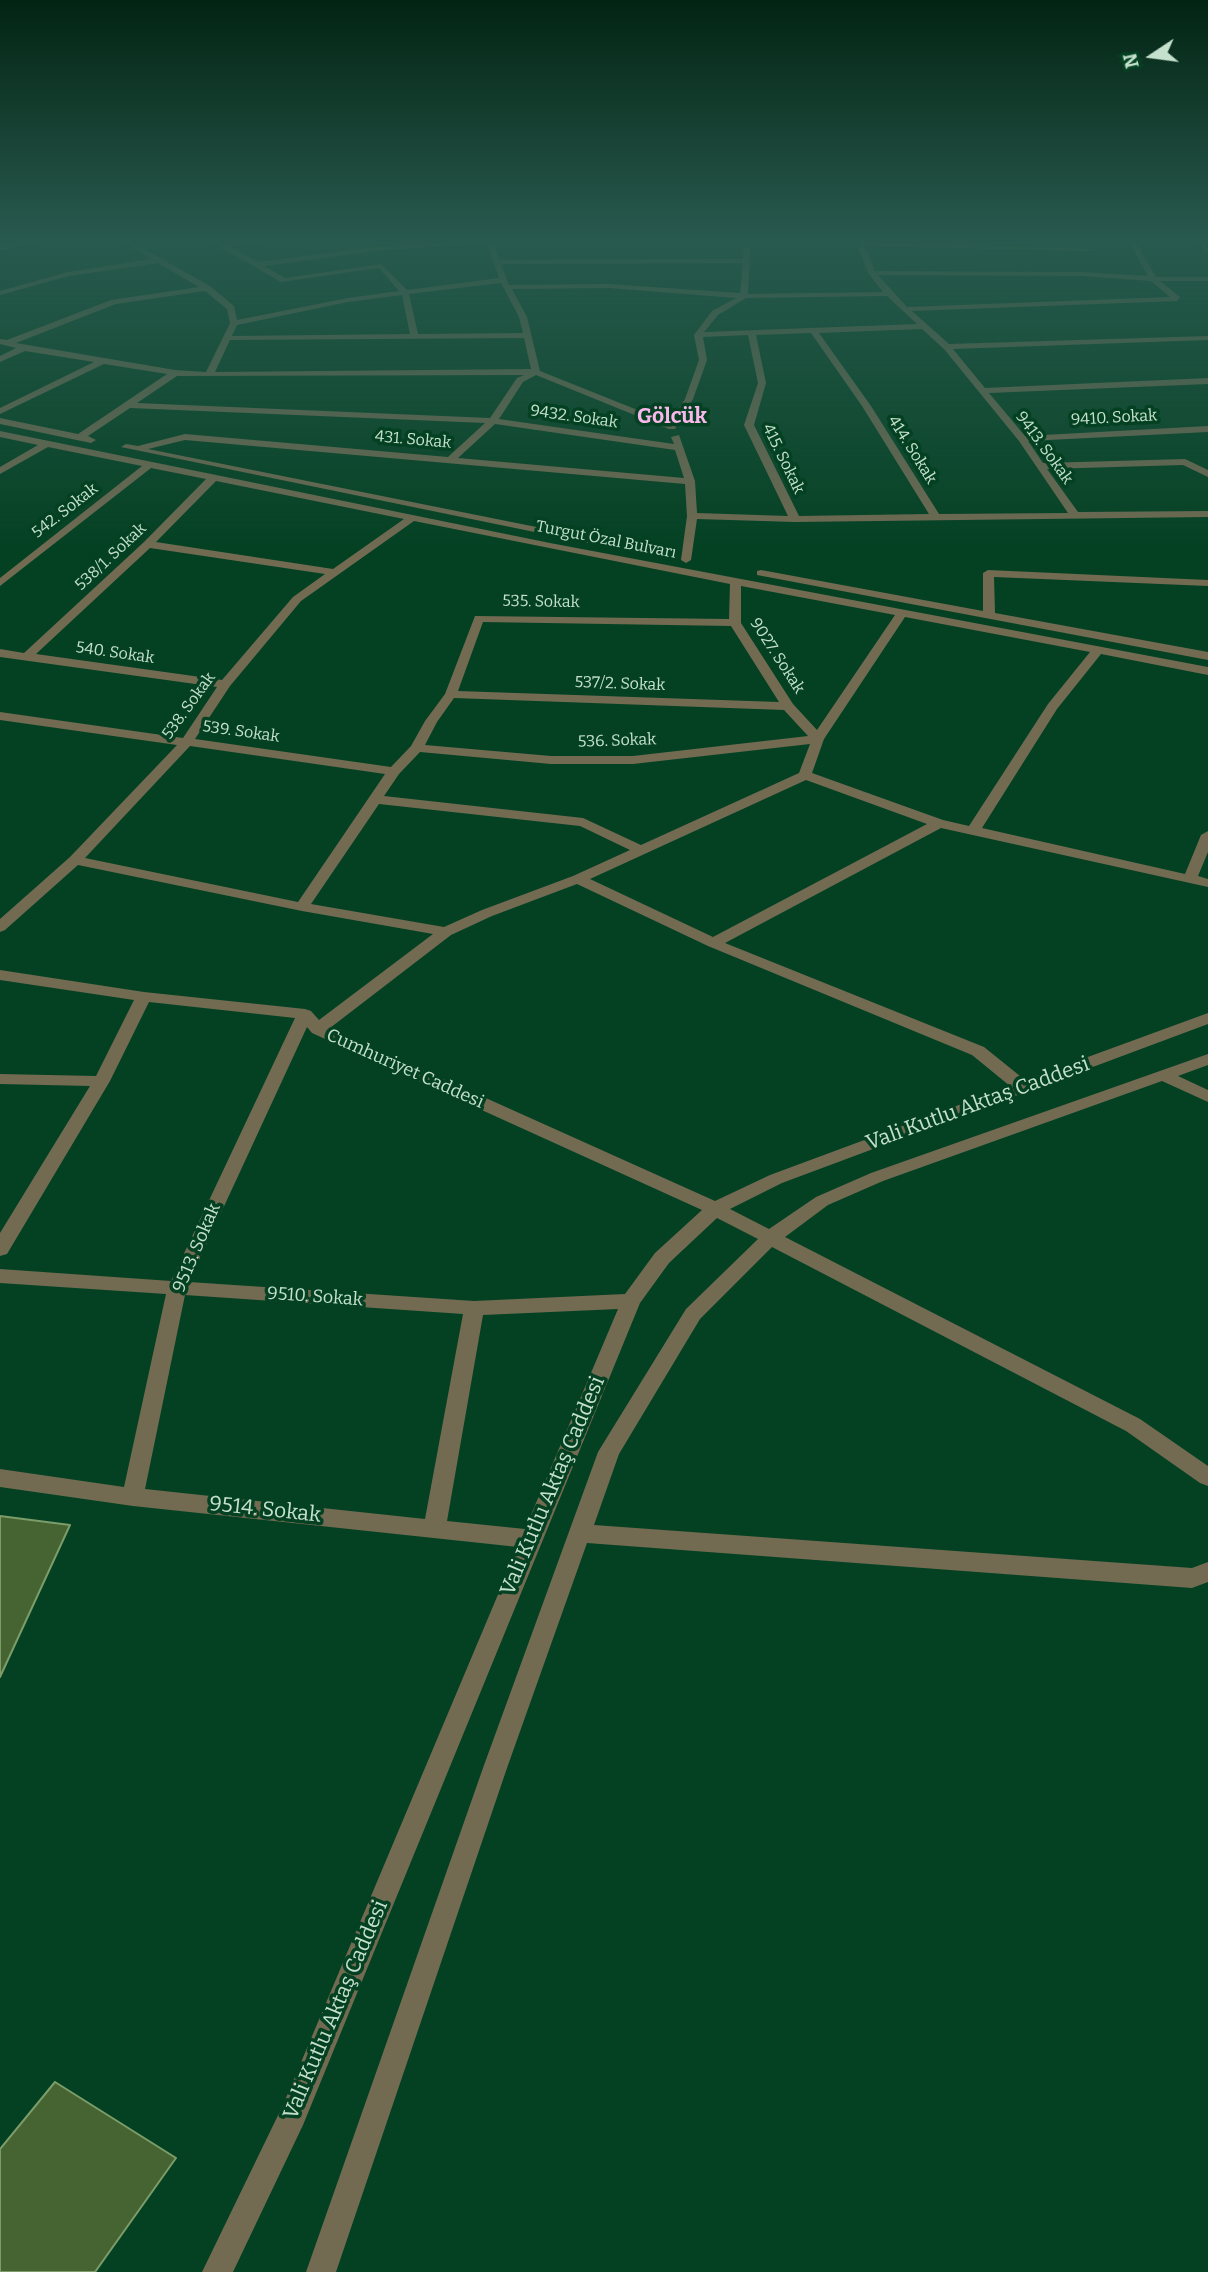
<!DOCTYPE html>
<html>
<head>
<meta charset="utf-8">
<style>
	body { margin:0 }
	#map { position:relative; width:1208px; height:2272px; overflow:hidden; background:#044122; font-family:Bitter,serif }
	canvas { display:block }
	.north { position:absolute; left:1117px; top:21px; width:70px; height:70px; -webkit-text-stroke:5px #044122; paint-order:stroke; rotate:257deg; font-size:19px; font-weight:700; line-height:28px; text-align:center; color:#c5e1cd }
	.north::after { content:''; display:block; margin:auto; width:24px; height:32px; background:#c5e1cd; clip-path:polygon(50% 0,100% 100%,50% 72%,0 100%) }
</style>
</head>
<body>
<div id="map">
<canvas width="1208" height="2272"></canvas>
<div class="north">N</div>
</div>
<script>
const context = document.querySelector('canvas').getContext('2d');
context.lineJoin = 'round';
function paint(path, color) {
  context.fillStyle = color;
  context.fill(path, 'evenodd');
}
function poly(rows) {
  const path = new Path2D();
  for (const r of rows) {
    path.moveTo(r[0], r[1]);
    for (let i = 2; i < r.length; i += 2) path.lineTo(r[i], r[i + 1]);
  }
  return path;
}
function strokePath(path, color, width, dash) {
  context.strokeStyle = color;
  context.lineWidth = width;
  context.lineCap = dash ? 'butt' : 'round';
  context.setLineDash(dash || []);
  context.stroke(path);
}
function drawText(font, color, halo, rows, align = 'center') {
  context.font = font + ' Bitter,serif';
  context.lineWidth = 7;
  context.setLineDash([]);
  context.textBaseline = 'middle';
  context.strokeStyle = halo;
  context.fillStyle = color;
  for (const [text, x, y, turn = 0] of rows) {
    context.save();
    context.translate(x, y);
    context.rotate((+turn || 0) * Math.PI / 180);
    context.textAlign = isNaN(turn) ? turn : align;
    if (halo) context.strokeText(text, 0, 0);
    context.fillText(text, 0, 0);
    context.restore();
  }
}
const building = poly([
	[0,1516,70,1525,0,1677,0,1516],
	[55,2082,176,2158,95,2272,0,2272,0,2149,55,2082]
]);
paint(building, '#456431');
strokePath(building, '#7c9c6a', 2);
paint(poly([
	[30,239,40,239,0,251,0,247,30,239],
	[119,239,126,239,210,286,234,306,237,320,348,298,399,291,379,268,281,282,207,239,222,243,274,239,229,246,258,262,374,247,486,239,493,239,500,260,743,259,744,239,751,239,748,294,883,292,868,273,855,239,861,239,863,242,1095,249,1091,251,865,246,875,271,1082,272,1148,276,1127,239,1134,239,1156,277,1208,277,1208,281,1160,281,1180,297,1177,301,912,311,949,344,1208,336,1208,340,953,349,985,388,1208,378,1208,384,989,393,1025,436,1208,426,1208,432,1028,441,1043,463,1185,459,1208,470,1208,477,1183,465,1047,469,1078,512,1208,511,1208,517,795,522,697,519,691,560,686,563,681,560,687,516,685,484,185,440,148,449,631,546,631,550,627,551,121,447,126,444,138,446,185,434,448,457,485,423,130,408,88,436,96,440,91,443,0,424,0,418,78,434,167,374,104,364,0,414,0,408,94,362,25,351,0,362,0,356,16,348,0,344,0,339,7,340,111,300,199,287,158,263,69,276,0,295,0,291,68,272,152,259,119,239],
	[487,243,499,278,407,290,381,264,285,278,264,266,374,251,487,243],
	[743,263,740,293,609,284,509,285,501,264,743,263],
	[878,275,1082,276,1151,281,1170,297,907,307,878,275],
	[501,283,519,317,523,333,418,334,409,294,501,283],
	[609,288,736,298,712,311,694,335,699,360,685,399,670,423,540,371,527,317,512,289,609,288],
	[205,291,227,309,230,323,206,372,175,370,16,343,116,304,205,291],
	[402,295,410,334,232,336,237,325,348,302,402,295],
	[887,296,917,324,704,332,718,315,746,298,887,296],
	[922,329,944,349,1019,441,1068,513,939,514,871,406,819,333,922,329],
	[811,333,862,406,929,514,799,516,754,425,766,383,756,335,811,333],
	[748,335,758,383,744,425,788,516,697,513,695,481,679,435,671,437,674,444,499,419,523,382,536,375,669,429,675,429,693,399,707,360,703,337,748,335],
	[524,338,531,369,215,372,230,340,524,338],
	[524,375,517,378,490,418,137,403,177,376,524,375],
	[495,424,675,450,684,478,458,458,495,424],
	[1197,239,1204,239,1208,251,1205,251,1197,239],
	[0,431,550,543,1208,667,1208,675,1101,654,1057,709,982,828,1185,874,1201,835,1208,831,1208,852,1198,876,1208,879,1208,887,941,828,725,943,984,1047,1025,1080,1208,1013,1208,1024,782,1183,730,1209,769,1229,816,1197,871,1173,1208,1054,1208,1065,1178,1076,1208,1090,1208,1102,1162,1081,883,1181,828,1205,785,1237,1140,1419,1208,1466,1208,1486,1200,1483,1126,1431,772,1247,700,1319,619,1454,594,1525,1192,1568,1208,1562,1208,1582,1192,1588,587,1543,507,1768,336,2272,306,2272,483,1768,598,1452,686,1309,758,1239,717,1218,669,1263,640,1303,303,2125,233,2272,202,2272,283,2105,518,1547,133,1506,0,1487,0,1469,124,1487,166,1294,0,1283,0,1269,171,1281,295,1018,149,1002,110,1081,7,1254,0,1256,0,1233,90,1086,0,1084,0,1074,96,1076,134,1000,0,980,0,970,144,992,305,1009,311,1011,319,1020,433,934,302,911,78,865,5,930,0,932,0,919,70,857,177,745,0,720,0,712,183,738,217,687,0,657,0,649,24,653,144,542,206,479,151,468,0,586,0,578,142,466,48,447,0,474,0,467,38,445,0,437,0,431],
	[216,481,404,519,333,569,156,542,216,481],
	[414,521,730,584,729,619,475,616,445,694,425,721,411,746,391,767,195,739,230,686,301,601,414,521],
	[150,548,325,574,293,597,222,680,36,654,150,548],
	[741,586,895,615,817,730,793,704,741,623,741,586],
	[905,617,1090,652,1048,704,969,826,943,820,812,773,824,739,905,617],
	[483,622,731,626,779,702,458,691,483,622],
	[454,698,784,710,808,736,633,756,551,756,425,745,437,722,454,698],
	[810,744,799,773,641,845,583,818,384,796,399,774,420,752,551,764,633,764,810,744],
	[190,746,385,774,298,902,85,858,190,746],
	[806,780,927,824,713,937,590,879,806,780],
	[379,804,580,826,630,850,573,876,482,910,444,927,311,904,379,804],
	[577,884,708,946,972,1055,1010,1086,770,1175,715,1201,330,1028,451,935,492,916,577,884],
	[307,1027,312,1033,702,1210,655,1253,625,1294,474,1301,189,1282,307,1027],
	[185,1295,463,1314,425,1519,145,1489,185,1295],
	[618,1309,525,1529,447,1521,483,1315,618,1309],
	[761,570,983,611,983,573,988,570,1208,580,1208,586,994,577,995,613,1208,652,1208,660,757,575,757,571,761,570]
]), '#726b52');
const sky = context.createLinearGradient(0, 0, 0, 557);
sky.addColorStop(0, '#022413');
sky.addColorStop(0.43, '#295a4f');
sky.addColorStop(1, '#295a4f00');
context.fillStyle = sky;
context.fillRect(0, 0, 1208, 557);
drawText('16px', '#c5e1cd', '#044122', [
	["9432. Sokak",574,417,8],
	["9410. Sokak",1114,418,-3],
	["431. Sokak",413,440,5],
	["9413. Sokak",1044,448,54],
	["414. Sokak",912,450,58],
	["415. Sokak",783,459,64],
	["542. Sokak",65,511,-38],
	["Turgut Özal Bulvarı",606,540,11],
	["538/1. Sokak",111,557,-43],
	["535. Sokak",541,602,1],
	["540. Sokak",115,653,8],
	["9027. Sokak",777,656,57],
	["537/2. Sokak",620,684,2],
	["538. Sokak",189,706,-54],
	["539. Sokak",241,732,8],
	["536. Sokak",617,741,-2]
]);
drawText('18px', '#c5e1cd', '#044122', [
	["Cumhuriyet Caddesi",405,1069,24],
	["9513. Sokak",197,1248,-67],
	["9510. Sokak",315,1297,4]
]);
drawText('bold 21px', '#f9b8eb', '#044122', [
	["Gölcük",672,417]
]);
drawText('21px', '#c5e1cd', '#044122', [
	["Vali Kutlu Aktaş Caddesi",978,1104,-20],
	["Vali Kutlu Aktaş Caddesi",553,1486,-67],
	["9514. Sokak",265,1510,6],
	["Vali Kutlu Aktaş Caddesi",336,2010,-67]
]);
</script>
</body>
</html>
